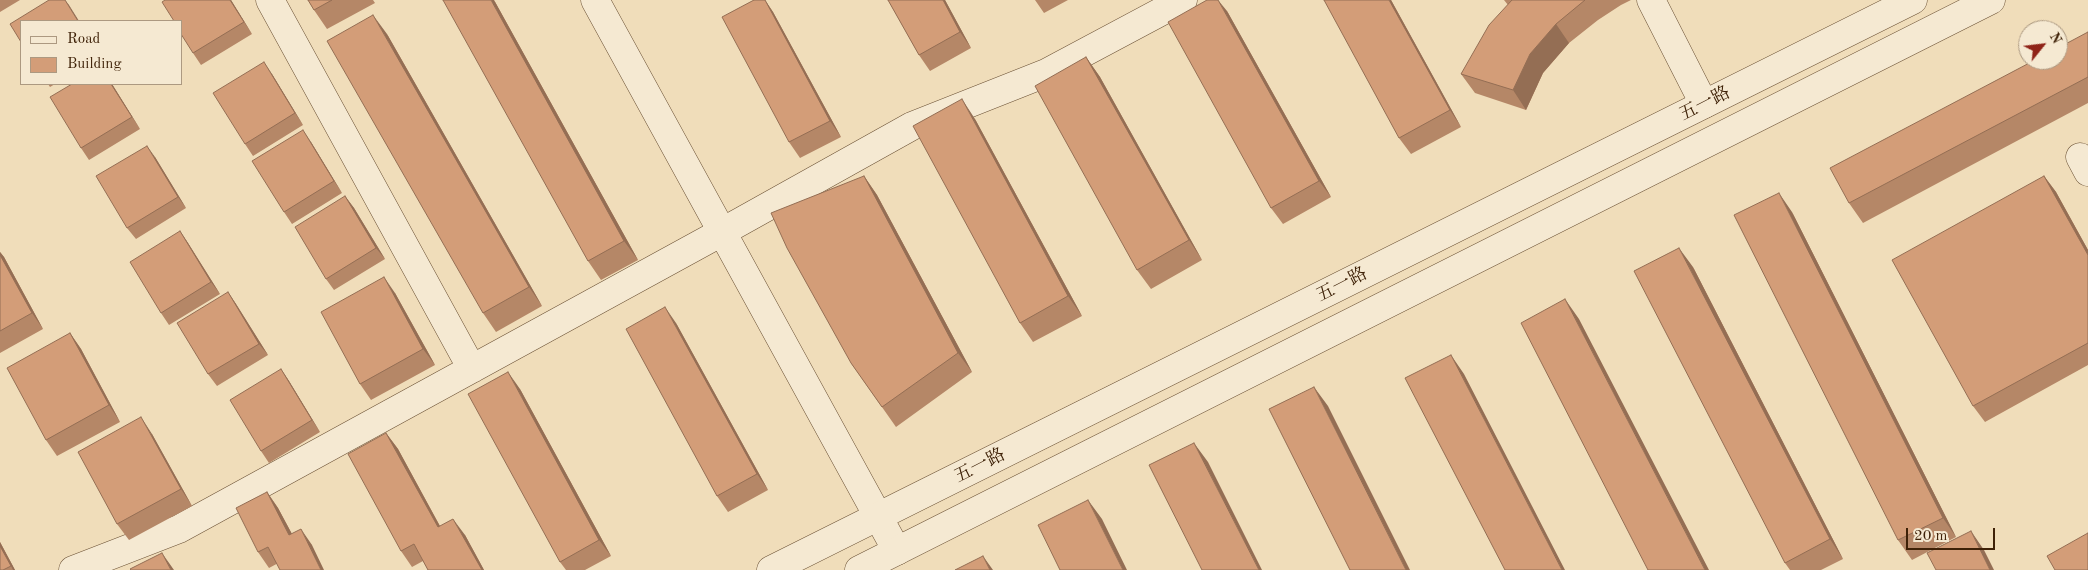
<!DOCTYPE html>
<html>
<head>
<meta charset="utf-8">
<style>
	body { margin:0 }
	#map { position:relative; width:2088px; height:570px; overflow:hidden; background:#f0ddba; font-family:"Old Standard TT",serif }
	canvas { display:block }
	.legend { position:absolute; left:20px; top:20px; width:162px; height:65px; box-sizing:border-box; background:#f5e9d2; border:1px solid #ac9981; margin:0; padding:6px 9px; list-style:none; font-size:15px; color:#3e2107 }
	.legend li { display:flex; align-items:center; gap:10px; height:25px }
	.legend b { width:25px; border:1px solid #ac9981 }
	.north { position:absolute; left:2018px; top:20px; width:50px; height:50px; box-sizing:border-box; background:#f5e9d2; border:1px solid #ac9981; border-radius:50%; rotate:61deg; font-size:14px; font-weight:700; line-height:20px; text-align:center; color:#3e2107 }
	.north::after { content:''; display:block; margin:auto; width:18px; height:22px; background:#8f2418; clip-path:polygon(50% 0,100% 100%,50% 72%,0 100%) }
	.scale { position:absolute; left:1906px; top:528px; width:89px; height:22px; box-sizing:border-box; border:2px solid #3e2107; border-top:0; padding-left:6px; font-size:15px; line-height:18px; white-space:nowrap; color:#3e2107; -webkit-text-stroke:4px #f5e9d2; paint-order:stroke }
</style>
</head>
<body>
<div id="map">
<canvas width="2088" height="570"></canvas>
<ul class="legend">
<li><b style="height:6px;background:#f5e9d2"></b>Road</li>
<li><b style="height:14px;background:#d39d78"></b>Building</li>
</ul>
<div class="north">N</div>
<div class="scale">20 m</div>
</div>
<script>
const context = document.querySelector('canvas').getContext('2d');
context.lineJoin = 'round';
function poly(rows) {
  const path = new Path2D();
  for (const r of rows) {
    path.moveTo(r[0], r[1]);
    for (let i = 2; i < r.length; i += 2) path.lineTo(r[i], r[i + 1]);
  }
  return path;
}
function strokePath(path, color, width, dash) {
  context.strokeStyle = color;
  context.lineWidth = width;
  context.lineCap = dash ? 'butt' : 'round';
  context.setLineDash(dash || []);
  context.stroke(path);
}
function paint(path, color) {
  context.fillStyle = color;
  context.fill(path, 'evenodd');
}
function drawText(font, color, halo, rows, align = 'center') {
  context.font = font + ' "Old Standard TT","Noto Serif SC",serif';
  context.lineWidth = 4;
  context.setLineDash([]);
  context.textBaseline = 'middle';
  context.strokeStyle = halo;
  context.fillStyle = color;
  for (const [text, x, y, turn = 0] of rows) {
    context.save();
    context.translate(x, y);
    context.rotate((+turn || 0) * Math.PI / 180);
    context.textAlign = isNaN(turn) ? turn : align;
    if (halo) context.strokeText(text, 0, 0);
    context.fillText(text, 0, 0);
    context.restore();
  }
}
const minor = poly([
	[270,0,472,369],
	[595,0,897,551],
	[1651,0,1704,104],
	[2080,157,2088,172],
	[73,570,179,529,722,232,912,126,1046,73,1183,0]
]);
const tertiary = poly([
	[771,570,1913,0],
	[859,570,1991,0]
]);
strokePath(minor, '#6a5034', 29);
strokePath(tertiary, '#6a5034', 29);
strokePath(minor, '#f5e9d2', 28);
strokePath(tertiary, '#f5e9d2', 28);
paint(poly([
	[0,0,20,0,0,12],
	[231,0,252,34,201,65,193,53],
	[308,0,373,0,375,3,327,29,314,10],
	[494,0,638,260,601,280,588,261],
	[754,0,765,0,773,12,841,137,800,158,789,142],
	[888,0,945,0,971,48,930,71,919,55],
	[1035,0,1068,0,1044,13],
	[1391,0,1461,127,1411,154,1399,138],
	[1504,0,1631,0,1621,5,1598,20,1569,43,1543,73,1526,110,1475,93,1461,74,1508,5],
	[1227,11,1331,197,1283,224,1271,208],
	[2088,32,2088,103,1863,223,1849,203],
	[387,34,542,306,496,332,483,313],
	[1086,57,1100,77,1202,260,1151,289,1137,270],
	[272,74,303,125,253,156,245,144],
	[48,84,55,84,50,87],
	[72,84,112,84,140,129,89,160,81,148],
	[975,119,1082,316,1033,342,1020,323],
	[311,142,342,193,292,224,284,212],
	[155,157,186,208,136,239,127,228],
	[864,176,877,195,972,372,896,427,851,363],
	[2044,176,2056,192,2088,250,2088,365,1985,422,1973,406],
	[345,196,354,208,385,259,334,290,326,279],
	[1792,212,1956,537,1912,560,1898,540],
	[180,231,188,243,220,294,169,325,161,313],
	[0,252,4,257,43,329,0,353],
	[1693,267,1843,559,1821,570,1790,570,1785,563],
	[228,292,236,304,268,355,217,386,208,374],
	[395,293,435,365,371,400,360,384],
	[676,323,768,490,728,512,717,496],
	[70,333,81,349,120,422,57,456,46,440],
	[281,369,289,381,320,432,269,463,261,451],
	[520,389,611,556,585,570,566,570,560,562],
	[386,433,398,449,440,526,465,535,484,570,428,570,423,561,412,567,401,551],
	[152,434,192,506,129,540,117,524],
	[267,492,278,508,292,534,312,545,269,568,258,552],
	[0,542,15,570,0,570]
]), '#b58767');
paint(poly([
	[65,0,69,5,79,21,78,21],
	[230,0,231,0,252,34,244,22],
	[491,0,494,0,638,260,624,241],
	[765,0,773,12,841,137,830,121],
	[943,0,945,0,971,48,960,32],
	[1218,0,1227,11,1331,197,1319,181],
	[1389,0,1391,0,1461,127,1450,110],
	[373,15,387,34,542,306,529,287],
	[1556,24,1569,43,1543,73,1526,110,1513,90,1530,54],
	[1086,57,1100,77,1202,260,1189,240],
	[264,62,272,74,303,125,295,113],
	[111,84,112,84,140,129,132,117],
	[962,99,975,119,1082,316,1068,296],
	[303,130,311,142,342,193,334,181],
	[147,146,155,157,186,208,178,197],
	[864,176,877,195,972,372,958,353],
	[2044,176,2056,192,2088,250,2088,255],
	[1779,193,1792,212,1956,537,1943,518],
	[345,196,354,208,385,259,376,248],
	[180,231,188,243,220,294,211,282],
	[1679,248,1693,267,1843,559,1830,539],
	[0,252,4,257,43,329,32,313,0,255],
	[384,277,395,293,435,365,423,349],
	[228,292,236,304,268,355,259,344],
	[1565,299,1579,319,1709,570,1705,570],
	[665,307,676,323,768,490,757,474],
	[70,333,81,349,120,422,109,405],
	[1451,355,1464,374,1565,570,1562,570],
	[281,369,289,381,320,432,312,420],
	[508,372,520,389,611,556,599,540],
	[1314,387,1328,406,1410,570,1406,570],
	[141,417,152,434,192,506,181,489],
	[386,433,398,449,449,543,438,527],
	[1194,443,1208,462,1262,570,1259,570],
	[267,492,278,508,301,551,289,535],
	[1088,500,1102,519,1127,570,1123,570],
	[453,519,465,535,484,570,482,570],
	[301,529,312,545,324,570,321,570],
	[1971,531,1984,550,1994,570,1990,570],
	[0,542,15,570,13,570,11,566,0,546],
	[162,553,174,570,171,570],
	[983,556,993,570,990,570]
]), '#946e54');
const building = poly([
	[49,0,65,0,78,21,21,21,21,42,10,24,49,0],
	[165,0,230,0,244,22,193,53,181,34,181,21,174,21,162,2,165,0],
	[308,0,332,0,314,10,308,0],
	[443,0,491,0,624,241,588,261,443,0],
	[754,0,765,0,830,121,789,142,722,17,754,0],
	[888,0,943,0,960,32,919,55,888,0],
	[1207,0,1218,0,1319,181,1271,208,1168,22,1207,0],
	[1324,0,1389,0,1450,110,1399,138,1324,0],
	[1512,0,1585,0,1556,24,1530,54,1513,90,1461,74,1489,25,1512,0],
	[373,15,529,287,483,313,327,41,373,15],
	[2088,32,2088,77,1849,203,1830,168,2035,60,2058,60,2058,48,2088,32],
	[1086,57,1189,240,1137,270,1035,86,1086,57],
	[264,62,295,113,245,144,213,93,264,62],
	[72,84,111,84,132,117,81,148,50,97,72,84],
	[962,99,1068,296,1020,323,913,126,962,99],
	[303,130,334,181,284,212,252,161,303,130],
	[147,146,178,197,127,228,96,176,147,146],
	[864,176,958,353,882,407,851,363,787,248,771,213,864,176],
	[2044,176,2088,255,2088,343,1973,406,1892,260,2044,176],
	[1779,193,1943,518,1898,540,1734,215,1779,193],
	[345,196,376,248,326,279,295,227,345,196],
	[180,231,211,282,161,313,130,262,180,231],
	[1679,248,1830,539,1785,563,1634,271,1679,248],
	[0,255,32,313,0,331,0,255],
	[384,277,423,349,360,384,321,312,384,277],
	[228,292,259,344,208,374,177,323,228,292],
	[1565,299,1705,570,1648,570,1521,323,1565,299],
	[665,307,757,474,717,496,626,329,665,307],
	[70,333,109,405,46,440,7,368,70,333],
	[1451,355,1562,570,1505,570,1405,378,1451,355],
	[281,369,312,420,261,451,230,400,281,369],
	[508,372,599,540,560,562,468,394,508,372],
	[1314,387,1406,570,1350,570,1269,409,1314,387],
	[141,417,181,489,117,524,78,452,141,417],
	[386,433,438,527,453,519,482,570,428,570,414,544,401,551,348,454,386,433],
	[1194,443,1259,570,1202,570,1149,465,1194,443],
	[267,492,289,535,301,529,321,570,280,570,268,547,258,552,236,508,267,492],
	[1088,500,1123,570,1060,570,1038,525,1088,500],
	[1971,531,1990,570,1936,570,1927,553,1971,531],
	[2088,533,2088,570,2055,570,2047,556,2088,533],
	[0,546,11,566,3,570,0,570,0,546],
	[162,553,171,570,131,570,130,569,162,553],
	[983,556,990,570,955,570,983,556]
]);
paint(building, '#d39d78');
strokePath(building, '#946e54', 1);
drawText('18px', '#3e2107', '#f5e9d2', [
	["五一路",1705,104,-27],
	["五一路",1342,285,-27],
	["五一路",980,466,-27]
]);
</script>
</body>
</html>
